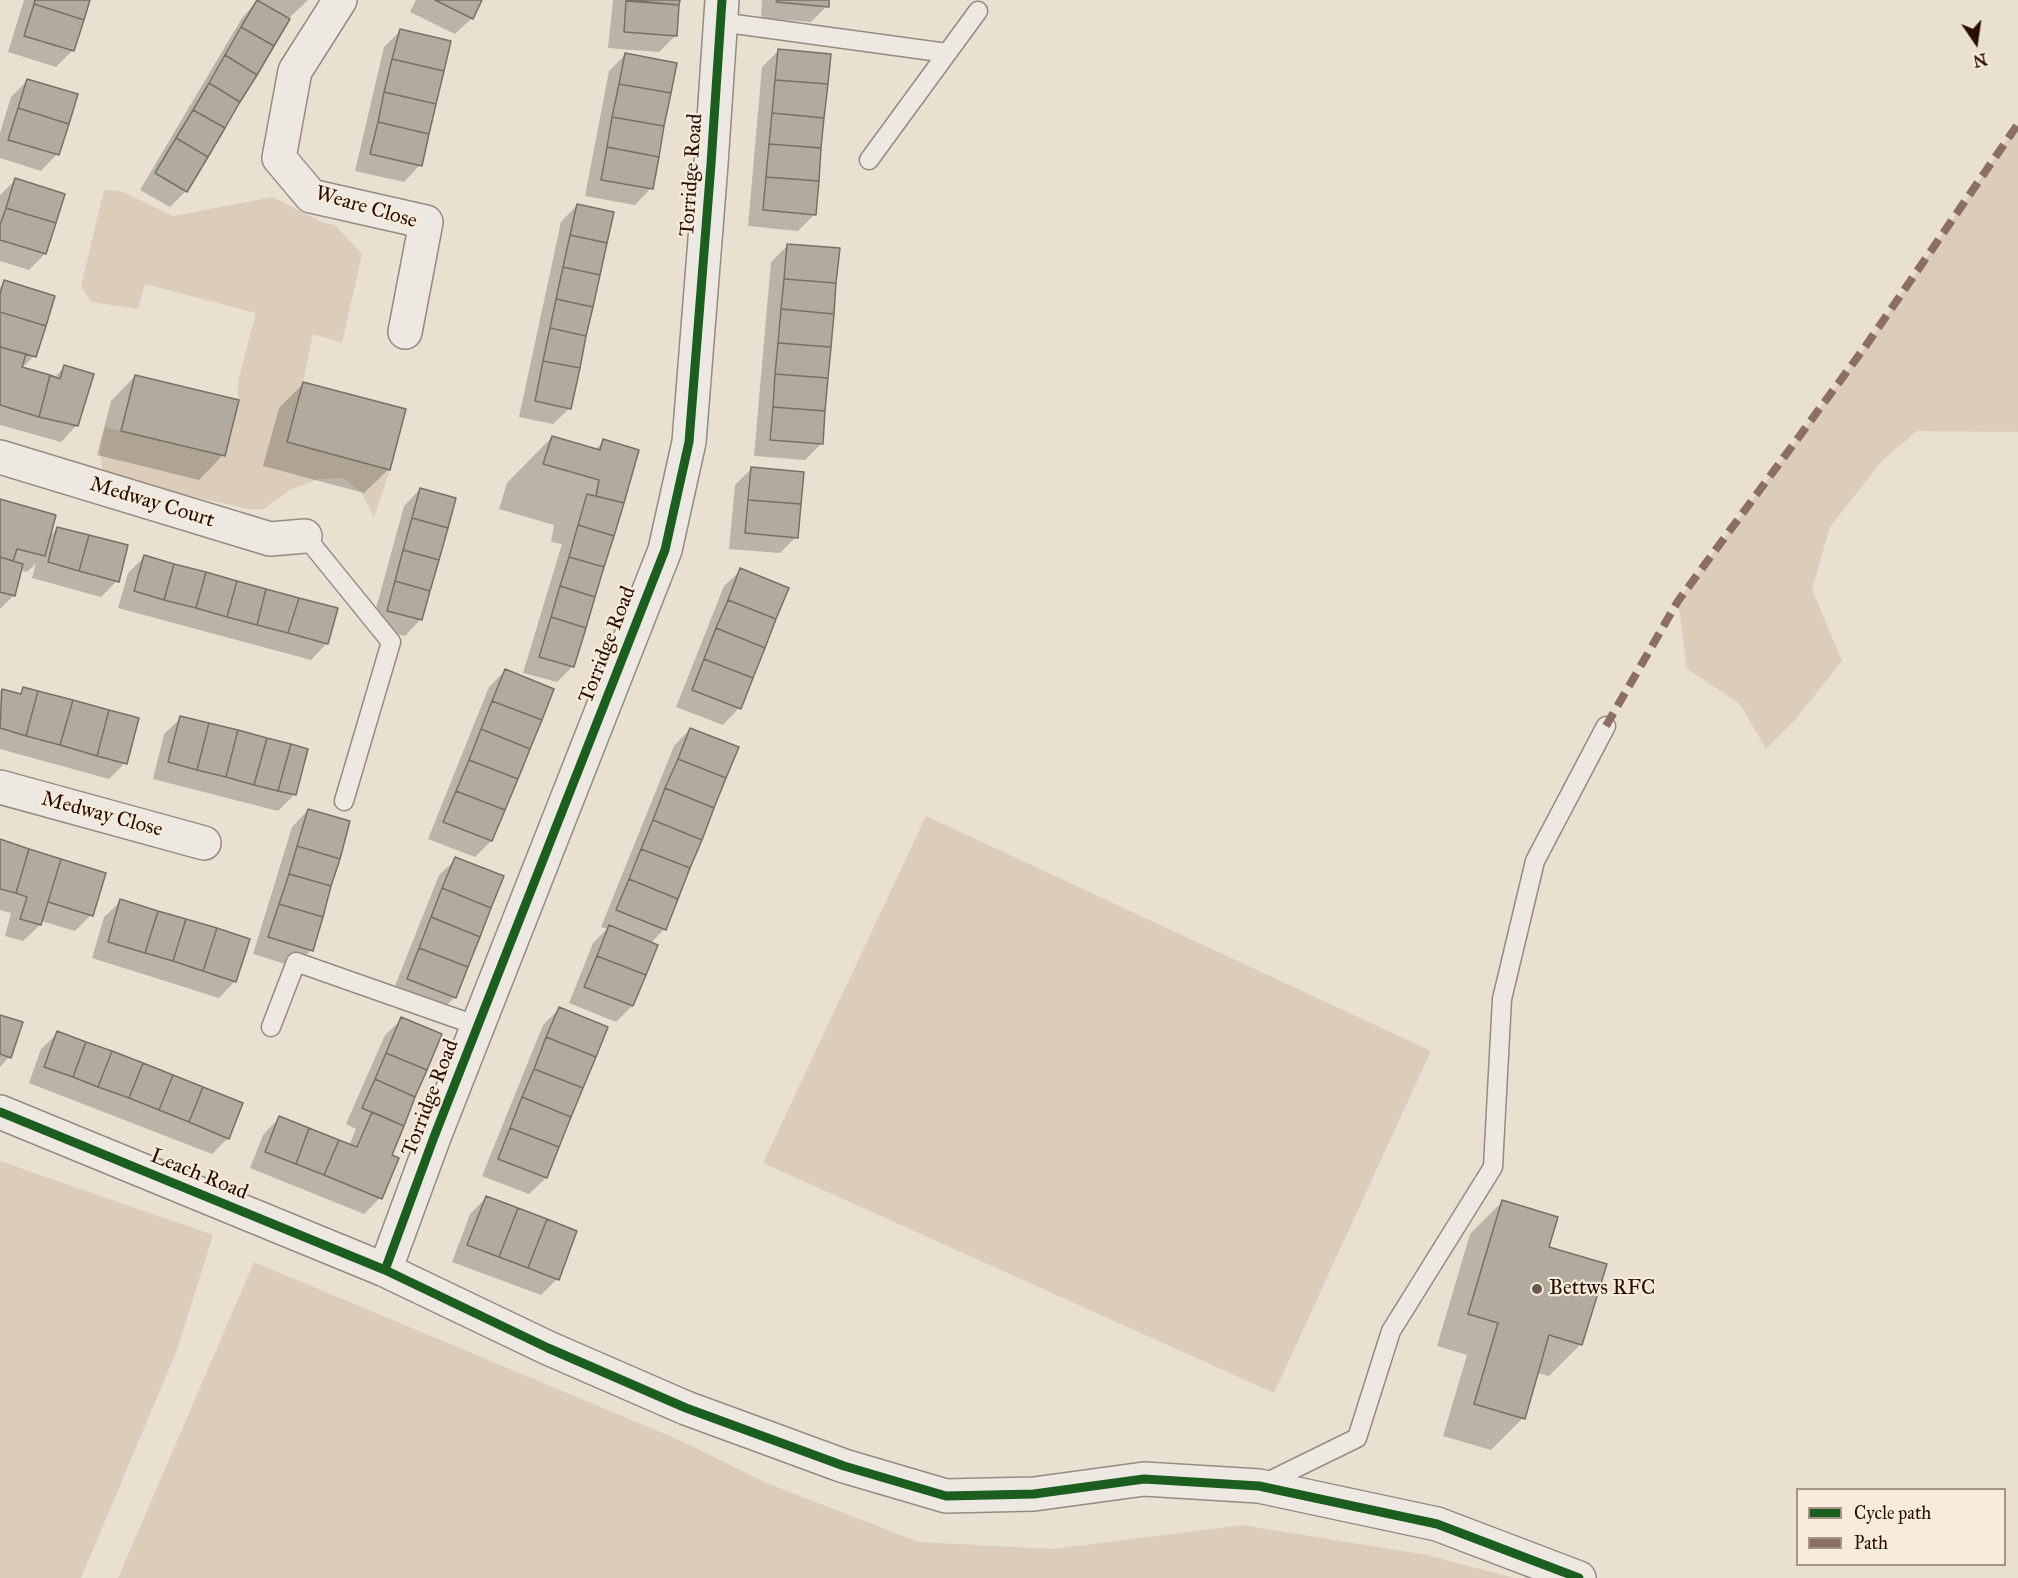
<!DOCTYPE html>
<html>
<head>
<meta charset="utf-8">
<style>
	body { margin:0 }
	#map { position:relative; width:2018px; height:1578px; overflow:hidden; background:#e9e0d2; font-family:"IM FELL Great Primer",serif }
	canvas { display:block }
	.legend { position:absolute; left:1796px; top:1488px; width:210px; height:78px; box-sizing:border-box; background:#f7ecdc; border:2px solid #a59385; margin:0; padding:8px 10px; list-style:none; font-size:18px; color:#290d02 }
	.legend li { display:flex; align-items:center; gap:12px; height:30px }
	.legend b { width:30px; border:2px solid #a59385 }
	.north { position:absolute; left:1946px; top:12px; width:60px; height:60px; -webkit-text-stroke:4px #f7ecdc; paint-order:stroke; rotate:167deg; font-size:16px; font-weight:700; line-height:24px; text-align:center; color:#290d02 }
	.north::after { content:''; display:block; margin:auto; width:21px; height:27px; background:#290d02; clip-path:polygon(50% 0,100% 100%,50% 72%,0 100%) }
</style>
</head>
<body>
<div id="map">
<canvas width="2018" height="1578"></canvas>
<ul class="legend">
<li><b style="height:8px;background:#1b5e20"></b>Cycle path</li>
<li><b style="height:8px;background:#8d6e63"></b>Path</li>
</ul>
<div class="north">N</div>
</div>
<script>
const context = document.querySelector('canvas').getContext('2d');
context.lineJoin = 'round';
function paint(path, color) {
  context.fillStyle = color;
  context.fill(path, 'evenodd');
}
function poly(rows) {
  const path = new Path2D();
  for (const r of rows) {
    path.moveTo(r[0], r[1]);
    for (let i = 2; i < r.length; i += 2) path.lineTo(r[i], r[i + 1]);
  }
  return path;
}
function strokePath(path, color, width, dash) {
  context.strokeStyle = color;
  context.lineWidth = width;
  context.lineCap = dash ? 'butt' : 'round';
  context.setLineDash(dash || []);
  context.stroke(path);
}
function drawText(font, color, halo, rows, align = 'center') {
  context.font = font + ' "IM FELL Great Primer",serif';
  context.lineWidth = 4.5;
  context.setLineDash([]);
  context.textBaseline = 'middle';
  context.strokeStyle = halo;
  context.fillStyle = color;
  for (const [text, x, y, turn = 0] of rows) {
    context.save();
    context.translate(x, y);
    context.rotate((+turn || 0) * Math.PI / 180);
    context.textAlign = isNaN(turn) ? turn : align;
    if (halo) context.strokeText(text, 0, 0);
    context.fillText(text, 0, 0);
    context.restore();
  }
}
paint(poly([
	[2018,124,2018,432,1917,431,1882,461,1830,527,1812,589,1842,661,1795,720,1766,749,1740,704,1687,669,1678,601,1865,347],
	[104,190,121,191,173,216,273,197,324,223,335,225,362,254,342,343,313,334,303,382,287,442,390,470,374,517,361,492,344,478,319,479,290,490,264,509,248,509,136,484,103,472,100,452,105,427,225,456,238,400,238,381,256,313,145,284,138,309,91,302,81,286],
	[926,816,1431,1051,1274,1393,763,1163],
	[0,1161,213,1235,177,1350,81,1578,0,1578],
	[254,1262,677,1439,769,1484,919,1542,1053,1549,1243,1525,1427,1555,1514,1578,118,1578]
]), '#dbcdba');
paint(poly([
	[24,0,89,0,73,50,56,67,8,52],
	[258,0,308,0,289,18,186,191,170,207,140,190,242,18],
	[416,0,481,0,472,18,455,34,410,12],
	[613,0,679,0,675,36,659,52,608,48],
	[762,0,828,0,827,6,811,22,761,18],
	[400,31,420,165,404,182,355,171,384,47],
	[779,50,815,214,798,231,748,226,762,67],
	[625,55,651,188,635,205,585,196,609,71],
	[28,80,57,154,41,171,0,158,0,133,11,97],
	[15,180,45,254,29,270,0,261,0,195],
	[577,205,570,408,553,424,519,417,561,222],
	[787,246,821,444,805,460,754,456,771,262],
	[5,282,34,356,22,368,53,379,64,367,77,425,61,442,0,425,0,287],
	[135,376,223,455,199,480,97,455,111,401],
	[303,384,389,469,364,493,263,466,279,408],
	[552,437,595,450,604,441,623,502,573,666,557,682,523,673,562,544,551,542,554,525,499,509,507,483],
	[752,468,796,537,780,553,729,549,735,485],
	[420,489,421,619,405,636,371,627,404,506],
	[0,501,49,537,57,528,117,581,101,597,32,578,36,563,27,572,20,570,14,595,0,609],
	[144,557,327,643,311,660,118,608,128,573],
	[741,570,787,589,739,708,723,725,676,707,724,586],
	[505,671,491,841,475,857,428,839,489,687],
	[24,689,125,763,109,779,0,749,0,690,18,695],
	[181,718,294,795,278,811,153,779,164,734],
	[690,729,664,929,650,944,632,1006,616,1022,569,1003,593,943,607,929,601,927,674,746],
	[308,810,311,950,295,967,253,954,292,827],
	[0,841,104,874,91,915,75,931,41,921,40,925,23,941,5,936,11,913,0,910],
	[456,859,502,877,454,998,438,1014,391,996,439,875],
	[121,901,235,981,219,998,92,958,104,917],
	[559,1009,606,1028,546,1178,529,1194,482,1176,543,1025],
	[0,1017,9,1057,0,1067],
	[402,1019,390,1156,380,1198,364,1214,250,1168,263,1135,279,1118,349,1146,356,1129,346,1124,385,1035],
	[58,1033,228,1138,212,1154,29,1083,41,1049],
	[486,1198,557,1279,541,1295,452,1262,470,1214],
	[1502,1202,1547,1248,1581,1344,1549,1376,1536,1373,1523,1418,1491,1450,1443,1436,1467,1355,1437,1346,1470,1234]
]), '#0003');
const building = poly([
	[35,0,90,0,84,20,34,4,35,0],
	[257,0,290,19,274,46,241,27,257,0],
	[435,0,482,0,473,19,435,0],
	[627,0,680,0,679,5,627,0],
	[777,0,829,0,829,7,776,2,777,0],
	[626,1,679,5,677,36,624,32,626,1],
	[34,4,84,20,74,51,24,36,34,4],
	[241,27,274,46,257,75,225,55,241,27],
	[400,29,451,41,444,71,392,59,400,29],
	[778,49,831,54,828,84,775,80,778,49],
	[625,53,677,63,671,93,619,84,625,53],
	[225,55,257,75,240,102,209,83,225,55],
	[392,59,444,71,436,104,384,92,392,59],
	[27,79,78,94,69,124,18,108,27,79],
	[775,80,828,84,824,118,772,113,775,80],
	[209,83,240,102,225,128,193,110,209,83],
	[619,84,671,93,664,126,612,117,619,84],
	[384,92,436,104,429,134,378,122,384,92],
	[18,108,69,124,59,155,8,140,18,108],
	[193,110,225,128,208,157,176,138,193,110],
	[772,113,824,118,821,148,769,144,772,113],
	[612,117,664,126,659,157,607,147,612,117],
	[378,122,429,134,422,166,370,154,378,122],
	[176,138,208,157,187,192,155,173,176,138],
	[769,144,821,148,819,181,766,177,769,144],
	[607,147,659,157,653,189,601,180,607,147],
	[766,177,819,181,816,215,763,210,766,177],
	[15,178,65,194,56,223,6,208,15,178],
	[577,204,614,212,607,243,570,235,577,204],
	[6,208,56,223,46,254,0,240,0,225,6,208],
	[570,235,607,243,600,275,563,267,570,235],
	[787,244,840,248,836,283,784,279,787,244],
	[563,267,600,275,593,307,556,299,563,267],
	[784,279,836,283,834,314,781,309,784,279],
	[4,280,55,296,46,326,0,312,0,294,4,280],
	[556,299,593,307,586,336,550,328,556,299],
	[781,309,834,314,831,347,778,343,781,309],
	[0,312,46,326,36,357,0,347,0,312],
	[550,328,586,336,580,368,543,361,550,328],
	[778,343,831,347,828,378,775,374,778,343],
	[0,347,26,354,22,367,50,375,39,417,0,405,0,347],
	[543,361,580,368,571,409,535,401,543,361],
	[64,365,94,374,78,426,39,417,50,375,60,379,64,365],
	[775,374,828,378,825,411,773,407,775,374],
	[135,375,239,400,225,456,121,431,135,375],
	[303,382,406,409,390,470,287,442,303,382],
	[773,407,825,411,823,444,770,440,773,407],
	[552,436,600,450,603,439,639,450,624,503,596,496,599,480,543,464,552,436],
	[751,467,804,472,801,504,748,500,751,467],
	[420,488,456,498,448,528,412,518,420,488],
	[587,494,624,503,614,536,578,525,587,494],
	[0,499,56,515,45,556,17,549,13,561,0,557,0,499],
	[748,500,801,504,798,538,745,533,748,500],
	[412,518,448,528,439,560,403,550,412,518],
	[578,525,614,536,604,567,569,557,578,525],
	[57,527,89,535,79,571,48,562,57,527],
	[89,535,128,545,119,582,79,571,89,535],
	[403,550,439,560,430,591,395,581,403,550],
	[144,555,174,564,164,600,134,591,144,555],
	[0,557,23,564,15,596,0,592,0,557],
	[569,557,604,567,595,597,560,586,569,557],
	[174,564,206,572,196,608,164,600,174,564],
	[740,568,789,588,776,619,728,600,740,568],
	[206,572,237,581,227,617,196,608,206,572],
	[237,581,266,589,257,625,227,617,237,581],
	[395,581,430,591,422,620,387,611,395,581],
	[560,586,595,597,586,628,551,617,560,586],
	[266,589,299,598,288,633,257,625,266,589],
	[299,598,338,608,328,644,288,633,299,598],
	[728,600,776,619,765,648,716,628,728,600],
	[551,617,586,628,574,667,539,657,551,617],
	[716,628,765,648,753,678,704,659,716,628],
	[704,659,753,678,741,709,692,690,704,659],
	[505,669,554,689,542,720,492,701,505,669],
	[23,687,38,691,26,736,0,728,2,689,21,694,23,687],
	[38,691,73,700,60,745,26,736,38,691],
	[73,700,109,710,97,756,60,745,73,700],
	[492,701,542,720,530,749,481,729,492,701],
	[109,710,139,718,127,764,97,756,109,710],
	[180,716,209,723,197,770,168,762,180,716],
	[209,723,238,730,226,777,197,770,209,723],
	[690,728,739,747,726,778,678,759,690,728],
	[481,729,530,749,518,779,469,760,481,729],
	[238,730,267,738,254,785,226,777,238,730],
	[267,738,291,744,278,791,254,785,267,738],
	[291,744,308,749,296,795,278,791,291,744],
	[678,759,726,778,714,808,665,788,678,759],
	[469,760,518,779,505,810,456,791,469,760],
	[665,788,714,808,702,840,653,820,665,788],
	[456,791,505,810,492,841,443,822,456,791],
	[308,809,350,821,340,859,297,846,308,809],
	[653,820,702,840,690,868,641,849,653,820],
	[0,839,29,849,16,893,0,889,0,839],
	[297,846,340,859,331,886,289,874,297,846],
	[29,849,61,859,41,925,20,919,27,897,16,893,29,849],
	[641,849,690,868,678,899,629,879,641,849],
	[455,857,504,876,491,908,442,888,455,857],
	[61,859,106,873,93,916,48,902,61,859],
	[289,874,331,886,323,917,279,904,289,874],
	[629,879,678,899,666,930,616,910,629,879],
	[442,888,491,908,480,937,431,917,442,888],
	[120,899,158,911,145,953,108,942,120,899],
	[279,904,323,917,313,951,268,937,279,904],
	[158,911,186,919,173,961,145,953,158,911],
	[431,917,480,937,468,967,419,948,431,917],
	[186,919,217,928,203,971,173,961,186,919],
	[609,925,658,945,646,975,597,956,609,925],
	[217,928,250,939,236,982,203,971,217,928],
	[419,948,468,967,456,998,407,979,419,948],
	[597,956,646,975,633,1006,584,987,597,956],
	[559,1007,608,1027,596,1057,546,1037,559,1007],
	[0,1015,23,1022,11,1058,0,1054,0,1015],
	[401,1017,442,1034,427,1070,386,1053,401,1017],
	[57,1031,86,1042,73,1077,44,1067,57,1031],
	[546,1037,596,1057,583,1088,534,1069,546,1037],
	[86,1042,112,1051,98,1087,73,1077,86,1042],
	[112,1051,143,1063,129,1098,98,1087,112,1051],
	[386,1053,427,1070,415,1097,375,1079,386,1053],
	[143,1063,173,1075,159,1110,129,1098,143,1063],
	[534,1069,583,1088,571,1117,522,1097,534,1069],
	[173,1075,203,1087,189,1122,159,1110,173,1075],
	[375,1079,415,1097,404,1126,362,1108,375,1079],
	[203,1087,243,1103,229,1139,189,1122,203,1087],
	[522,1097,571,1117,559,1147,510,1128,522,1097],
	[372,1112,404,1126,392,1155,399,1158,382,1199,324,1175,339,1140,357,1147,372,1112],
	[279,1116,309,1128,296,1164,265,1152,279,1116],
	[309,1128,339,1140,324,1175,296,1164,309,1128],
	[510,1128,559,1147,547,1178,498,1159,510,1128],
	[486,1196,518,1208,499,1257,467,1245,486,1196],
	[1502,1200,1558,1217,1549,1247,1607,1264,1582,1345,1549,1335,1525,1419,1474,1404,1498,1323,1468,1314,1502,1200],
	[518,1208,547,1219,528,1268,499,1257,518,1208],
	[547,1219,577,1231,559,1280,528,1268,547,1219]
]);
paint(building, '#b2aa9f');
strokePath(building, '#786f67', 1.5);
const lane = poly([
	[720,22,947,53],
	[869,160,978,11],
	[305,536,391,642,344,801],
	[271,1027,296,962,478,1026],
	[1261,1485,1357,1438,1391,1331,1493,1167,1502,999,1535,861,1606,726]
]);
const street = poly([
	[340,0,295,71,279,158,311,196,426,222,405,332],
	[0,457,270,539,305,536],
	[0,787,204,843],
	[0,1112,385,1270,548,1348,686,1408,844,1466,946,1496,1034,1494,1144,1479,1259,1486,1437,1524,1579,1578],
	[385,1270,434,1137,665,550,689,442,711,164,722,0]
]);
strokePath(lane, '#948b82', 21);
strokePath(street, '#948b82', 36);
strokePath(lane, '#ede8e2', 18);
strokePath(street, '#ede8e2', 33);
strokePath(poly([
	[1606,726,1678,601,1865,347,2018,124]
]), '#8d6e63', 8, [15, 8]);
strokePath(poly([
	[0,1112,385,1270,548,1348,686,1408,844,1466,946,1496,1034,1494,1144,1479,1259,1486,1437,1524,1579,1578],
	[385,1270,434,1137,665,550,689,442,711,164,722,0]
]), '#1b5e20', 9);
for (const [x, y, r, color] of [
	[1537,1289,6,"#6c574b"]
]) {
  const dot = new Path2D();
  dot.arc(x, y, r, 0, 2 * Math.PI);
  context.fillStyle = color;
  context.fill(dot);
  strokePath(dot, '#f7ecdc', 2);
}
drawText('21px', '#290d02', '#f7ecdc', [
	["Torridge Road",692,175,-86],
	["Weare Close",366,208,16],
	["Medway Court",152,503,17],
	["Torridge Road",608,645,-69],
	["Medway Close",102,815,15],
	["Torridge Road",431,1098,-69],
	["Leach Road",199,1175,22]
]);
drawText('21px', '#290d02', '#f7ecdc', [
	["Bettws RFC",1549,1289]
], 'left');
</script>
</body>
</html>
